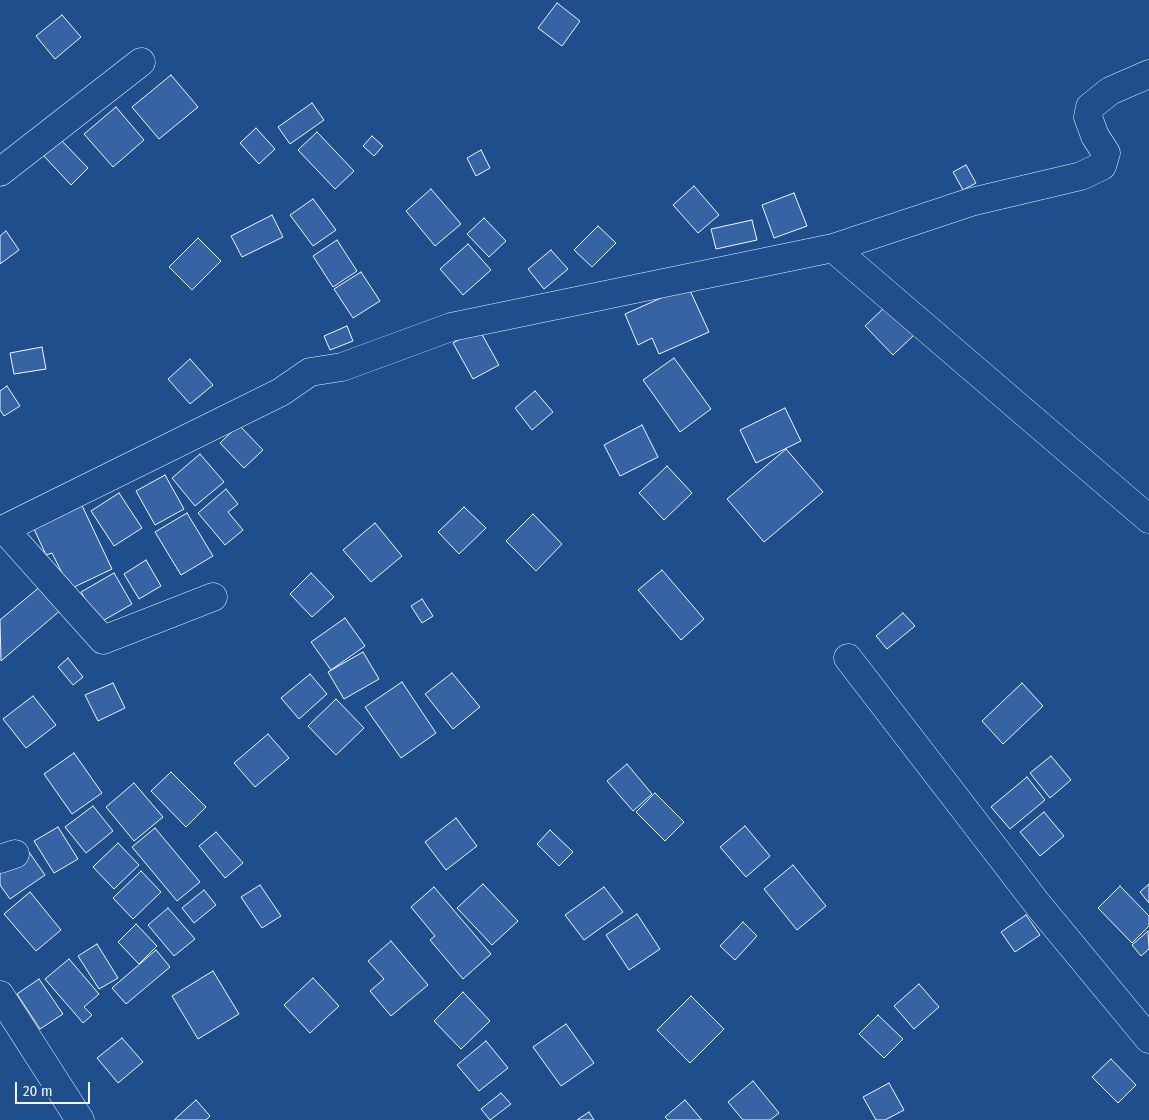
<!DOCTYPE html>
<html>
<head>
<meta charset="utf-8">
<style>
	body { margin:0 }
	#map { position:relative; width:1149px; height:1120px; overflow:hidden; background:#1f4e8c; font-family:"Fira Sans Condensed",sans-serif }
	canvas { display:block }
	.scale { position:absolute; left:15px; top:1082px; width:75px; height:22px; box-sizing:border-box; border:2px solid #f2f6ff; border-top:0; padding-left:6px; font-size:15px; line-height:18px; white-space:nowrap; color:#f2f6ff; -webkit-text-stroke:4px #1f4e8c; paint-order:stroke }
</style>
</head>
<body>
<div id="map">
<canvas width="1149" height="1120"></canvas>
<div class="scale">20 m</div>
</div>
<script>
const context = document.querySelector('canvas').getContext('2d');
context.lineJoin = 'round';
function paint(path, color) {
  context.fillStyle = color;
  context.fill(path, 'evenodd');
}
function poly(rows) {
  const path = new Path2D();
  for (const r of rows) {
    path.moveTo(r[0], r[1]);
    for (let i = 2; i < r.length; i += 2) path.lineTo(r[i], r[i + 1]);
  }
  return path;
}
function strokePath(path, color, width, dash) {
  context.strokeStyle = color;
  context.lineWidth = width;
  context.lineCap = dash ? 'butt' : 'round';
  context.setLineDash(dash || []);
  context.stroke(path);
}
const building = poly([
	[557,3,580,21,562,46,538,28,557,3],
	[62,15,81,37,55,59,36,36,62,15],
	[171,75,198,107,159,139,132,107,171,75],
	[312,103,324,120,290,144,278,127,312,103],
	[116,107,144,140,113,167,84,134,116,107],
	[256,128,275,149,259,164,240,143,256,128],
	[317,132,354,171,335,189,298,150,317,132],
	[372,136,383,146,374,156,363,146,372,136],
	[60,139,88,168,71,185,43,155,60,139],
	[481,150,490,168,476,176,467,158,481,150],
	[966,165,976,183,963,190,953,172,966,165],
	[694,186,719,215,698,233,673,205,694,186],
	[431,189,461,224,435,246,406,211,431,189],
	[794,193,807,226,774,238,762,205,794,193],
	[313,199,336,230,313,246,290,215,313,199],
	[272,215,283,237,242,257,231,236,272,215],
	[484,218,506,241,489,257,467,234,484,218],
	[752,220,757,240,716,249,711,229,752,220],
	[598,226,616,243,592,267,574,250,598,226],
	[6,231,19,250,0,264,0,236,6,231],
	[198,238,221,261,192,290,169,267,198,238],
	[337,240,357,271,333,287,313,256,337,240],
	[468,244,491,270,463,295,440,269,468,244],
	[551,250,568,269,544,289,528,269,551,250],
	[361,272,380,301,353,318,334,289,361,272],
	[688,286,709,332,659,354,652,338,638,345,625,314,688,286],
	[886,306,914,335,893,355,865,326,886,306],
	[347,326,353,341,330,350,324,336,347,326],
	[479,329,499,365,473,379,453,343,479,329],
	[42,347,46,369,14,374,10,353,42,347],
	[674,358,711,409,680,432,643,380,674,358],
	[190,359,213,385,190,404,168,379,190,359],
	[7,386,20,406,4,416,0,410,0,391,7,386],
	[535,391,553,412,532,430,515,408,535,391],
	[785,408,801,441,756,463,740,430,785,408],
	[239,425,263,450,244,468,220,443,239,425],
	[642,425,658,457,620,476,604,445,642,425],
	[786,449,823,492,764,542,727,499,786,449],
	[200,454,224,482,195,506,172,478,200,454],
	[667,466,692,493,664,520,639,493,667,466],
	[165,475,184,509,155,525,136,491,165,475],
	[226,489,238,504,228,512,243,530,225,545,198,513,226,489],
	[119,493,142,528,114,546,91,511,119,493],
	[78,497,112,569,70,589,52,553,46,555,30,520,78,497],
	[464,507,486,528,459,554,438,532,464,507],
	[187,513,213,556,181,575,155,532,187,513],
	[533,514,562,544,536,571,506,541,533,514],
	[375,523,402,556,371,582,343,550,375,523],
	[146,560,161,586,139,599,124,574,146,560],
	[662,570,704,619,681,640,638,590,662,570],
	[114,573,132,604,99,623,81,592,114,573],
	[311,573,334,597,312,617,290,594,311,573],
	[42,585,62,609,1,661,0,620,42,585],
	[422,599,433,616,422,623,411,606,422,599],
	[903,613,915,626,887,649,876,636,903,613],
	[345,618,365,646,331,670,311,642,345,618],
	[363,652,379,679,344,699,328,672,363,652],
	[68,658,83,677,73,685,58,667,68,658],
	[452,673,480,707,453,729,425,694,452,673],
	[310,674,327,694,299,719,281,698,310,674],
	[402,682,436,733,401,758,365,707,402,682],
	[113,683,125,708,98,721,85,695,113,683],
	[1022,683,1043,706,1003,744,982,721,1022,683],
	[33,696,56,725,26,748,3,719,33,696],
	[336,699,364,728,336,755,308,726,336,699],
	[268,734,289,758,255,787,234,763,268,734],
	[74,753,102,793,72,814,44,774,74,753],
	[1051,756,1071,780,1050,798,1030,773,1051,756],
	[627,764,652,794,633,811,607,781,627,764],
	[171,772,206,807,186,827,151,791,171,772],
	[1027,777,1045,800,1010,829,991,807,1027,777],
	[134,783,163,817,134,841,106,807,134,783],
	[655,793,684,822,665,841,636,812,655,793],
	[93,806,113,831,86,853,65,827,93,806],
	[1044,812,1064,836,1040,856,1020,832,1044,812],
	[456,818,477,846,446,870,425,842,456,818],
	[745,826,770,856,746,877,720,847,745,826],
	[58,827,78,859,54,873,34,841,58,827],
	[155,828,200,882,177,901,132,847,155,828],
	[550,830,573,852,559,866,537,844,550,830],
	[216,832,243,863,225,878,199,846,216,832],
	[118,843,139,865,114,889,93,867,118,843],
	[24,845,45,875,10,899,0,885,0,861,24,845],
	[793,865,826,906,797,930,764,889,793,865],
	[141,871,161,892,133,919,113,898,141,871],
	[483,884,518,921,492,945,457,908,483,884],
	[1149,884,1149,903,1140,892,1149,884],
	[260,885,281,916,262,928,241,897,260,885],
	[1120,886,1149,916,1149,926,1132,943,1098,908,1120,886],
	[434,887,491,954,463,979,430,940,435,936,411,907,434,887],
	[604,887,623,912,584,940,565,915,604,887],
	[204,890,216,905,194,923,182,908,204,890],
	[30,892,61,930,36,951,4,914,30,892],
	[168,908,195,939,174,956,148,925,168,908],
	[637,914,660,949,629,970,606,935,637,914],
	[1026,915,1040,935,1015,952,1001,932,1026,915],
	[743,922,757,936,735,960,720,946,743,922],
	[136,924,157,946,139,964,118,942,136,924],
	[1148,931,1149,949,1141,956,1132,945,1148,931],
	[391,941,428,985,391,1016,370,991,384,979,368,961,391,941],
	[97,944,118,978,99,989,78,956,97,944],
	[156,950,170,967,126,1004,112,988,156,950],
	[69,959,99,994,84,1007,92,1015,83,1023,45,979,69,959],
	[213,971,239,1014,198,1039,172,996,213,971],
	[313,978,339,1006,310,1033,284,1005,313,978],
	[39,979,63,1014,40,1029,17,994,39,979],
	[919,984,939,1007,914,1029,894,1006,919,984],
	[463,992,490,1021,461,1049,434,1021,463,992],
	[691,996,724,1029,690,1063,657,1030,691,996],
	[878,1015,903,1039,884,1058,859,1034,878,1015],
	[566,1024,594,1063,561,1086,533,1047,566,1024],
	[122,1038,143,1062,118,1083,97,1058,122,1038],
	[486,1041,508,1068,479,1091,457,1065,486,1041],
	[1111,1059,1136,1085,1118,1103,1092,1077,1111,1059],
	[753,1081,779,1113,770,1120,743,1120,728,1102,753,1081],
	[889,1083,904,1110,885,1120,876,1120,863,1097,889,1083],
	[501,1093,511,1104,490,1120,481,1109,501,1093],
	[196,1100,210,1116,206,1120,174,1120,196,1100],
	[685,1100,702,1120,668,1120,665,1117,685,1100],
	[589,1112,594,1120,577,1120,589,1112]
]);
paint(building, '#3563a3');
strokePath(building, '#f2f6ff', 1);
const minor = poly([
	[0,172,141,62],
	[833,248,1149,519],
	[5,530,103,640,213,597],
	[0,531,281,392,310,372,342,367,451,327,833,248,971,202,1081,176,1102,166,1106,153,1095,136,1088,117,1090,107,1110,91,1149,74],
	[848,658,1039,906,1149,1039],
	[0,859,15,854],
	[0,995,80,1120]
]);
strokePath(minor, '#f2f6ff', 29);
strokePath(minor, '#1f4e8c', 28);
</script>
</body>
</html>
